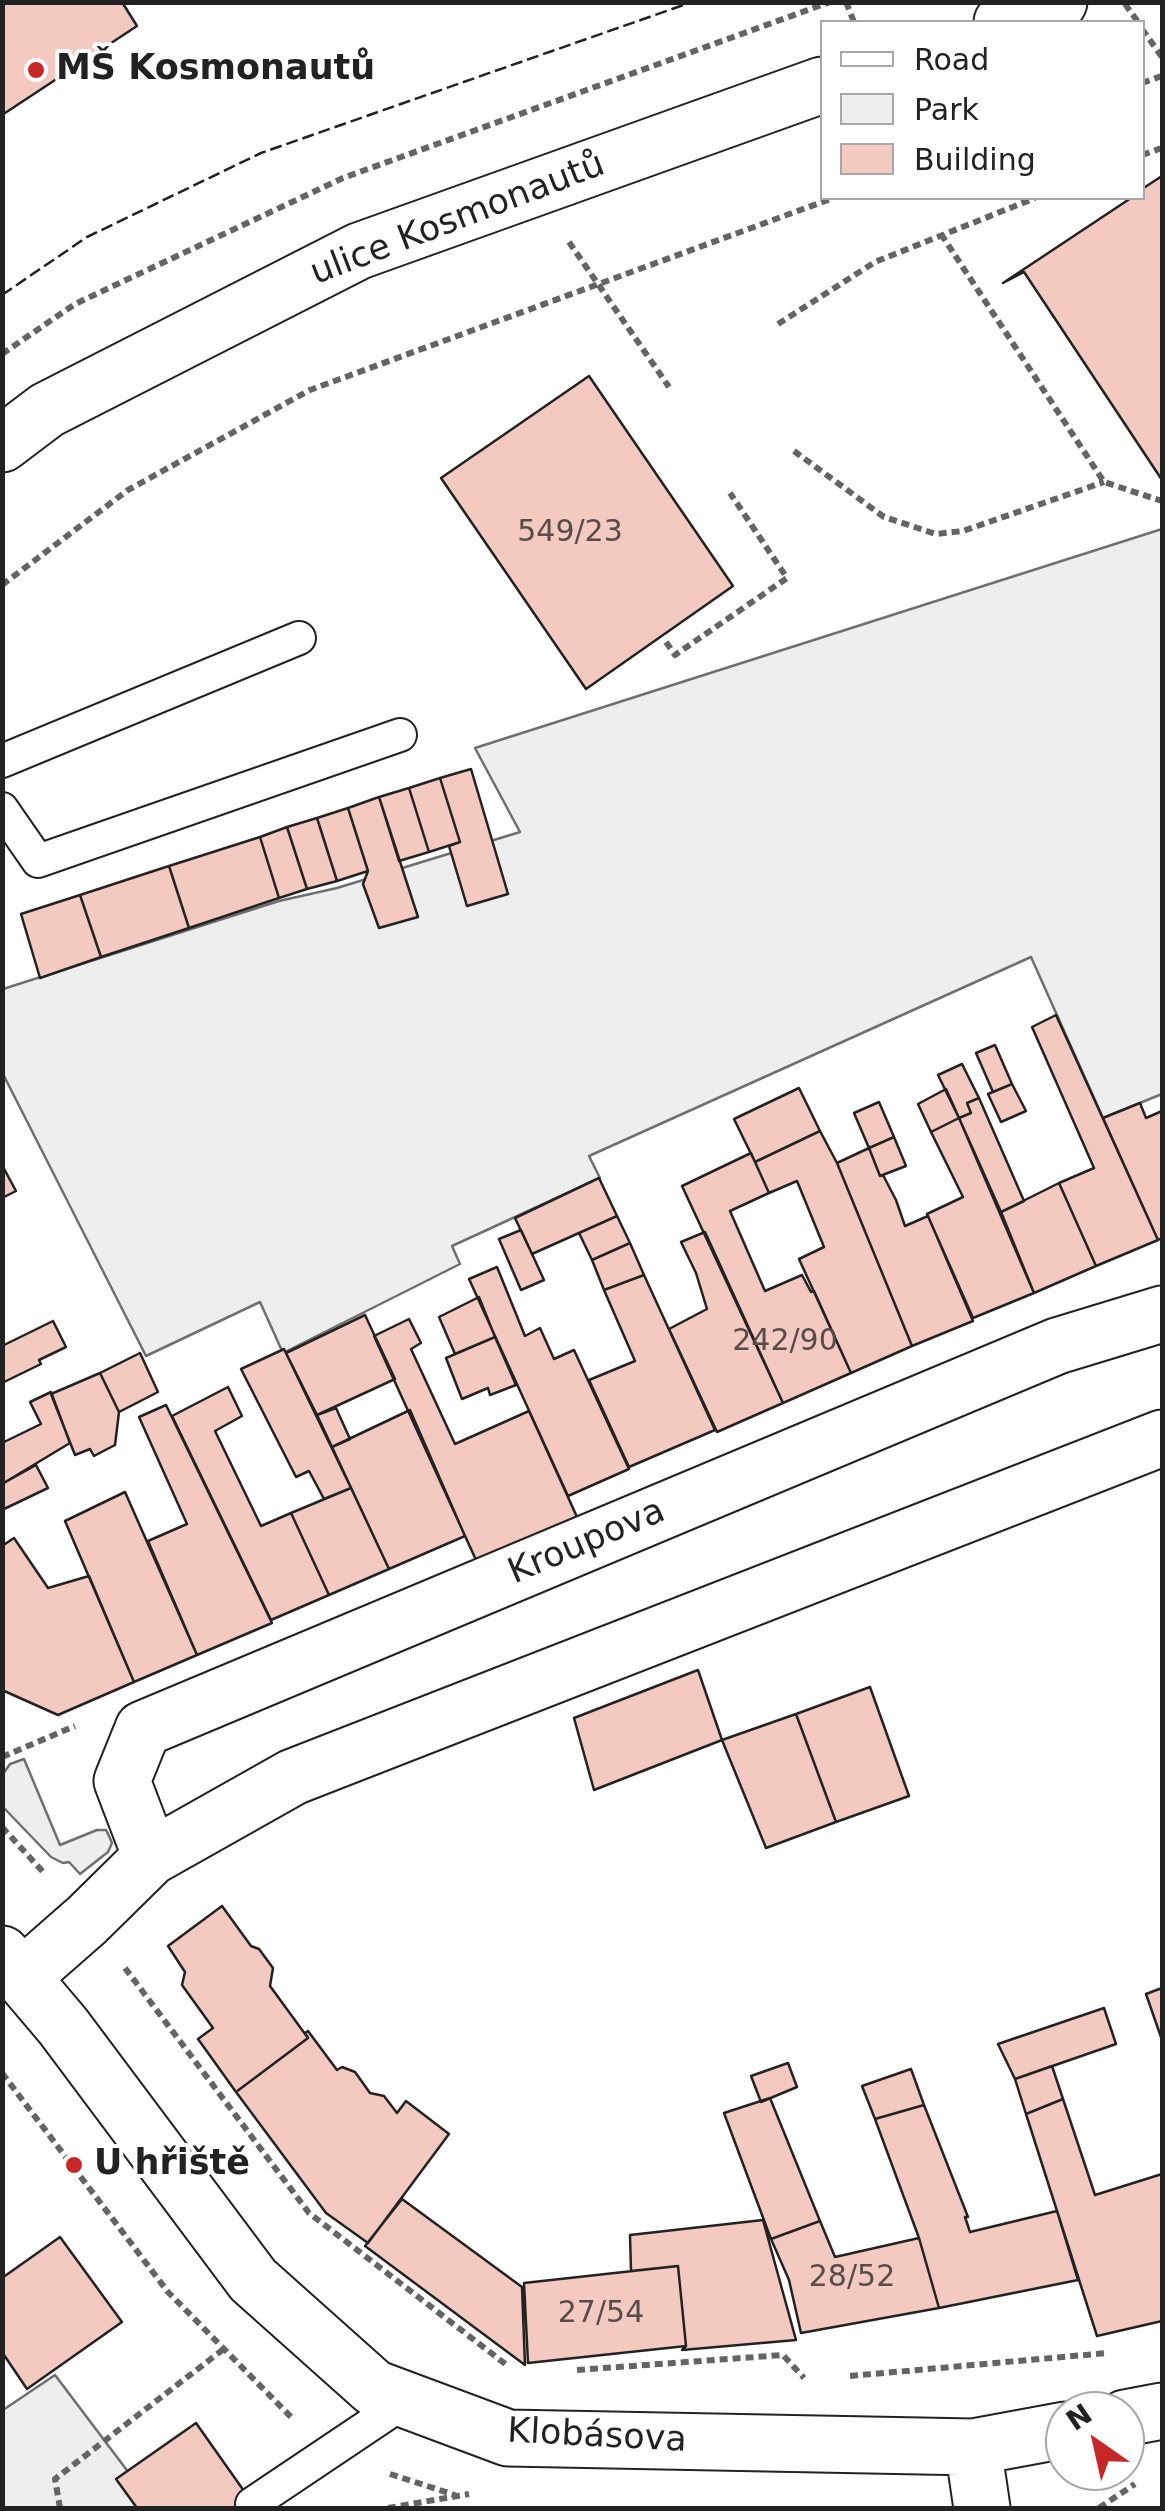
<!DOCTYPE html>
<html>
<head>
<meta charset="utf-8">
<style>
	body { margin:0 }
	#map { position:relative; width:1165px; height:2511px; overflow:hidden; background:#fff; font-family:"DejaVu Sans",sans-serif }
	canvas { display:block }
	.frame { position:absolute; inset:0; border:5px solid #222; pointer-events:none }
	.legend { position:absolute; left:820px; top:20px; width:325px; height:180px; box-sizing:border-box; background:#fff; border:2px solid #a7a7a7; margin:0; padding:12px 18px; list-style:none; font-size:30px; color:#222 }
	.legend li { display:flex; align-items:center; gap:20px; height:50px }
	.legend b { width:50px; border:2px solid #a7a7a7 }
	.north { position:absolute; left:1045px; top:2391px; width:100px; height:100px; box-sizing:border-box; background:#fff; border:2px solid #a7a7a7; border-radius:50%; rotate:326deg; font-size:28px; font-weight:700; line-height:40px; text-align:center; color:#222 }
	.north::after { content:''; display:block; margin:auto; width:35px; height:45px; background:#c62828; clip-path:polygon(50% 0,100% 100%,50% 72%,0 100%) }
</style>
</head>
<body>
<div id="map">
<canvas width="1165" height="2511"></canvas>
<div class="frame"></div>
<ul class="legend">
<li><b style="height:12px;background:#fff"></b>Road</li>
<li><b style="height:28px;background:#eee"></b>Park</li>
<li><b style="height:28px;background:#f3c9c0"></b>Building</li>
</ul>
<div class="north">N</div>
</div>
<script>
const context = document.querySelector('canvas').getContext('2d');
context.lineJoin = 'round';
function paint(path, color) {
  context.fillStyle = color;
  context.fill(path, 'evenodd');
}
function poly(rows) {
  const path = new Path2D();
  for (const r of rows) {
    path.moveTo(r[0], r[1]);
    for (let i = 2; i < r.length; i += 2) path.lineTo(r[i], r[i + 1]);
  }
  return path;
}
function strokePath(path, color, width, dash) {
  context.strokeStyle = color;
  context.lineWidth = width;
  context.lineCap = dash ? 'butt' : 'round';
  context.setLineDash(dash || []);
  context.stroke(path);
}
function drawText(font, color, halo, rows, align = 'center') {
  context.font = font + ' "DejaVu Sans",sans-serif';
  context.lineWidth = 8;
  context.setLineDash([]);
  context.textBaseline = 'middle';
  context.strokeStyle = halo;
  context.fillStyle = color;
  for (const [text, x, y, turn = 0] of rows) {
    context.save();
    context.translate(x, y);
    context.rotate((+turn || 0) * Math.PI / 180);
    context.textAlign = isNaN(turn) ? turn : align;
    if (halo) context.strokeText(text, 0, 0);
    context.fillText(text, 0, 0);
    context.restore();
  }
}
const green = poly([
	[1162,529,1162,1094,1103,1118,1031,957,589,1156,600,1178,452,1246,460,1264,283,1353,260,1302,146,1356,3,1074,3,989,279,901,337,888,520,832,475,748,1162,529],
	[24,1759,60,1845,97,1830,106,1830,109,1836,112,1843,108,1852,80,1874,69,1862,63,1863,51,1857,3,1807,3,1774,10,1764,24,1759],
	[55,2375,129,2473,254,2508,3,2508,3,2410,55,2375]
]);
paint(green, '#eee');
strokePath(green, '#6f6f6f', 2.5);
const building = poly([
	[2,2,122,2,137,26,2,115,2,2],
	[1162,176,1162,480,1024,272,1003,283,1131,198,1142,198,1142,189,1162,176],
	[589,376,733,586,586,689,441,478,589,376],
	[471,769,508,894,467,906,449,846,460,842,440,778,471,769],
	[440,778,460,842,429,852,409,788,440,778],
	[409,788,429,852,399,861,379,797,409,788],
	[379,797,418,917,379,928,363,884,368,871,348,808,379,797],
	[348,808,368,871,337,881,317,818,348,808],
	[317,818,337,881,307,889,287,827,317,818],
	[287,827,307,889,279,898,260,837,287,827],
	[260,837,279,898,189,928,169,866,260,837],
	[169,866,189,928,101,957,80,895,169,866],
	[80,895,101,957,40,978,21,914,80,895],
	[1056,1015,1158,1240,1096,1266,1059,1183,1094,1168,1032,1027,1056,1015],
	[995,1045,1012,1084,993,1092,976,1053,995,1045],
	[962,1064,979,1098,967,1103,971,1113,959,1118,938,1075,962,1064],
	[1012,1084,1026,1111,1001,1122,988,1094,1012,1084],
	[799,1088,820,1131,755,1162,734,1119,799,1088],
	[946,1089,959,1118,931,1132,918,1104,946,1089],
	[979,1098,1024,1201,1001,1212,959,1118,971,1113,967,1103,979,1098],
	[879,1102,894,1137,869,1148,854,1113,879,1102],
	[1140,1103,1146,1118,1162,1111,1162,1238,1158,1240,1103,1118,1140,1103],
	[959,1118,1034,1293,973,1318,927,1214,963,1197,931,1132,959,1118],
	[820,1131,837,1163,912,1346,851,1373,799,1259,824,1247,797,1181,769,1193,755,1162,820,1131],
	[894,1137,906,1166,880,1176,869,1148,894,1137],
	[869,1148,880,1176,883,1175,896,1200,905,1226,928,1216,973,1321,912,1346,837,1163,869,1148],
	[751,1153,769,1193,730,1211,765,1291,802,1275,811,1292,814,1291,851,1373,783,1403,682,1186,751,1153],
	[2,1165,16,1191,2,1198,2,1165],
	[599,1178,617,1216,532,1254,515,1218,599,1178],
	[1059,1183,1096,1266,1034,1293,1001,1212,1059,1183],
	[617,1216,630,1243,592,1260,579,1233,617,1216],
	[521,1230,544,1280,521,1290,499,1239,521,1230],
	[705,1232,783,1403,717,1432,669,1329,707,1309,696,1273,681,1242,705,1232],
	[630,1243,644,1275,604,1290,592,1260,630,1243],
	[497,1267,525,1336,540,1328,554,1359,574,1350,629,1469,568,1496,469,1279,497,1267],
	[644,1275,715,1430,629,1467,589,1380,635,1361,604,1290,644,1275],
	[479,1297,495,1337,455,1354,439,1317,479,1297],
	[365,1315,395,1379,317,1415,286,1353,365,1315],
	[409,1319,421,1343,411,1349,455,1444,529,1411,577,1517,476,1560,374,1336,409,1319],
	[53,1321,66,1347,39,1360,41,1364,2,1383,2,1346,53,1321],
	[495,1337,516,1385,490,1395,488,1388,462,1399,446,1358,495,1337],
	[284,1349,351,1488,324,1499,309,1471,296,1477,241,1369,284,1349],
	[140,1353,158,1392,119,1412,100,1373,140,1353],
	[100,1373,119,1412,115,1445,94,1456,90,1449,75,1455,51,1394,100,1373],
	[228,1387,242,1416,215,1431,261,1526,291,1513,329,1595,271,1620,172,1416,228,1387],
	[51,1392,70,1443,2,1484,2,1443,41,1424,30,1402,51,1392],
	[166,1405,272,1623,197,1655,148,1541,187,1524,139,1417,166,1405],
	[336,1408,350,1439,332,1447,317,1415,336,1408],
	[410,1410,465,1536,389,1569,332,1447,410,1410],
	[36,1465,48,1488,2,1510,2,1484,36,1465],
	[351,1488,389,1569,329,1595,291,1513,351,1488],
	[125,1492,197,1655,134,1682,65,1521,125,1492],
	[14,1538,48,1588,89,1576,134,1682,58,1715,2,1690,2,1546,14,1538],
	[698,1670,722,1740,594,1790,574,1718,698,1670],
	[870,1687,909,1796,836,1822,796,1714,870,1687],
	[796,1714,836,1822,766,1848,722,1740,796,1714],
	[222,1906,251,1946,259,1949,273,1968,270,1986,308,2038,236,2092,198,2039,213,2028,182,1985,185,1972,168,1946,222,1906],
	[1162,1988,1162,2040,1146,1994,1162,1988],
	[1104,2008,1116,2044,1015,2079,998,2044,1104,2008],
	[308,2031,337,2070,342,2067,355,2072,370,2093,384,2096,397,2113,406,2101,449,2134,368,2243,326,2213,236,2092,308,2038,305,2033,308,2031],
	[788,2063,797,2087,761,2102,751,2076,788,2063],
	[1052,2066,1063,2099,1026,2114,1015,2079,1052,2066],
	[911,2069,924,2105,875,2119,862,2086,911,2069],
	[770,2098,820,2221,771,2239,724,2113,770,2098],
	[1063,2099,1095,2195,1162,2174,1162,2321,1097,2336,1026,2114,1063,2099],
	[924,2105,968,2217,965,2217,970,2232,1057,2211,1078,2280,939,2308,919,2238,875,2119,924,2105],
	[402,2199,522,2287,525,2365,365,2246,402,2199],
	[763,2220,796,2340,682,2350,686,2346,678,2266,631,2271,630,2235,763,2220],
	[820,2221,835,2257,919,2238,939,2308,801,2333,789,2280,771,2239,820,2221],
	[60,2237,122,2322,27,2389,2,2352,2,2278,60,2237],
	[678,2266,686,2346,528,2363,524,2283,678,2266],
	[196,2423,256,2508,137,2508,116,2479,196,2423]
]);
paint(building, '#f3c9c0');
strokePath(building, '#222', 2.5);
const lane = poly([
	[2,761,299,638],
	[2,809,38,861,400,735],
	[252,2504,407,2400]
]);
const street = poly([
	[1002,22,1059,2],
	[2,444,47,410,359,251,822,85],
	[151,1857,122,1781,143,1729,1057,1346,1162,1314],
	[22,1977,87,1920,151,1857,293,1777,1162,1438]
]);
const secondary = poly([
	[2,1954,63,2026,253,2280,374,2388,508,2438,973,2447,1065,2430],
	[1125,2418,1162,2411],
	[973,2447,982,2508]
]);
strokePath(lane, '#222', 36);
strokePath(street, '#222', 59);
strokePath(secondary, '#222', 59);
strokePath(poly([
	[846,2,854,22],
	[1125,4,1138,22],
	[1142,29,1162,57],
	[1142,83,1162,76],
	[1142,155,1162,148],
	[941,234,1104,482,1162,501],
	[569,242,669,387],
	[778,324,875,262,1035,198],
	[2,354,75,304,343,178,830,2],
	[794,451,884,517,936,534,963,531,1104,482],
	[2,585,128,490,310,390,833,198],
	[666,642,675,655,787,578,730,493],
	[2,1757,75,1726],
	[2,1827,45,1874],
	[125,1968,309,2213,508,2366],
	[2,2073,168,2292,291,2417],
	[577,2370,783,2355,804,2378],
	[850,2376,1107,2353],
	[390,2474,455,2495],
	[60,2508,55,2479,225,2348],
	[388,2508,469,2494],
	[1099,2508,1135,2484]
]), '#646464', 6, [8, 5]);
strokePath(lane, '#fff', 32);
strokePath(street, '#fff', 55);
strokePath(secondary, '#fff', 55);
strokePath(poly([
	[2,295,87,237,261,153,692,2]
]), '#222', 2.5, [12, 5]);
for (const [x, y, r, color] of [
	[36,70,10,"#c62828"],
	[74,2165,10,"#c62828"]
]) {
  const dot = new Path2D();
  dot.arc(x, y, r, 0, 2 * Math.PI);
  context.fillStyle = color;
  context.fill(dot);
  strokePath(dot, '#fff', 4);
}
drawText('30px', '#564c4a', null, [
	["549/23",570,533],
	["242/90",785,1342],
	["28/52",852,2278],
	["27/54",601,2314]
]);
drawText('bold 35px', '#222', '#fff', [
	["MŠ Kosmonautů",56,70],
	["U hřiště",94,2165]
], 'left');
drawText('35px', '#222', '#fff', [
	["ulice Kosmonautů",458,220,-21],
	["Kroupova",587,1543,-23],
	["Klobásova",597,2437,3]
]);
</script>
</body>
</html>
